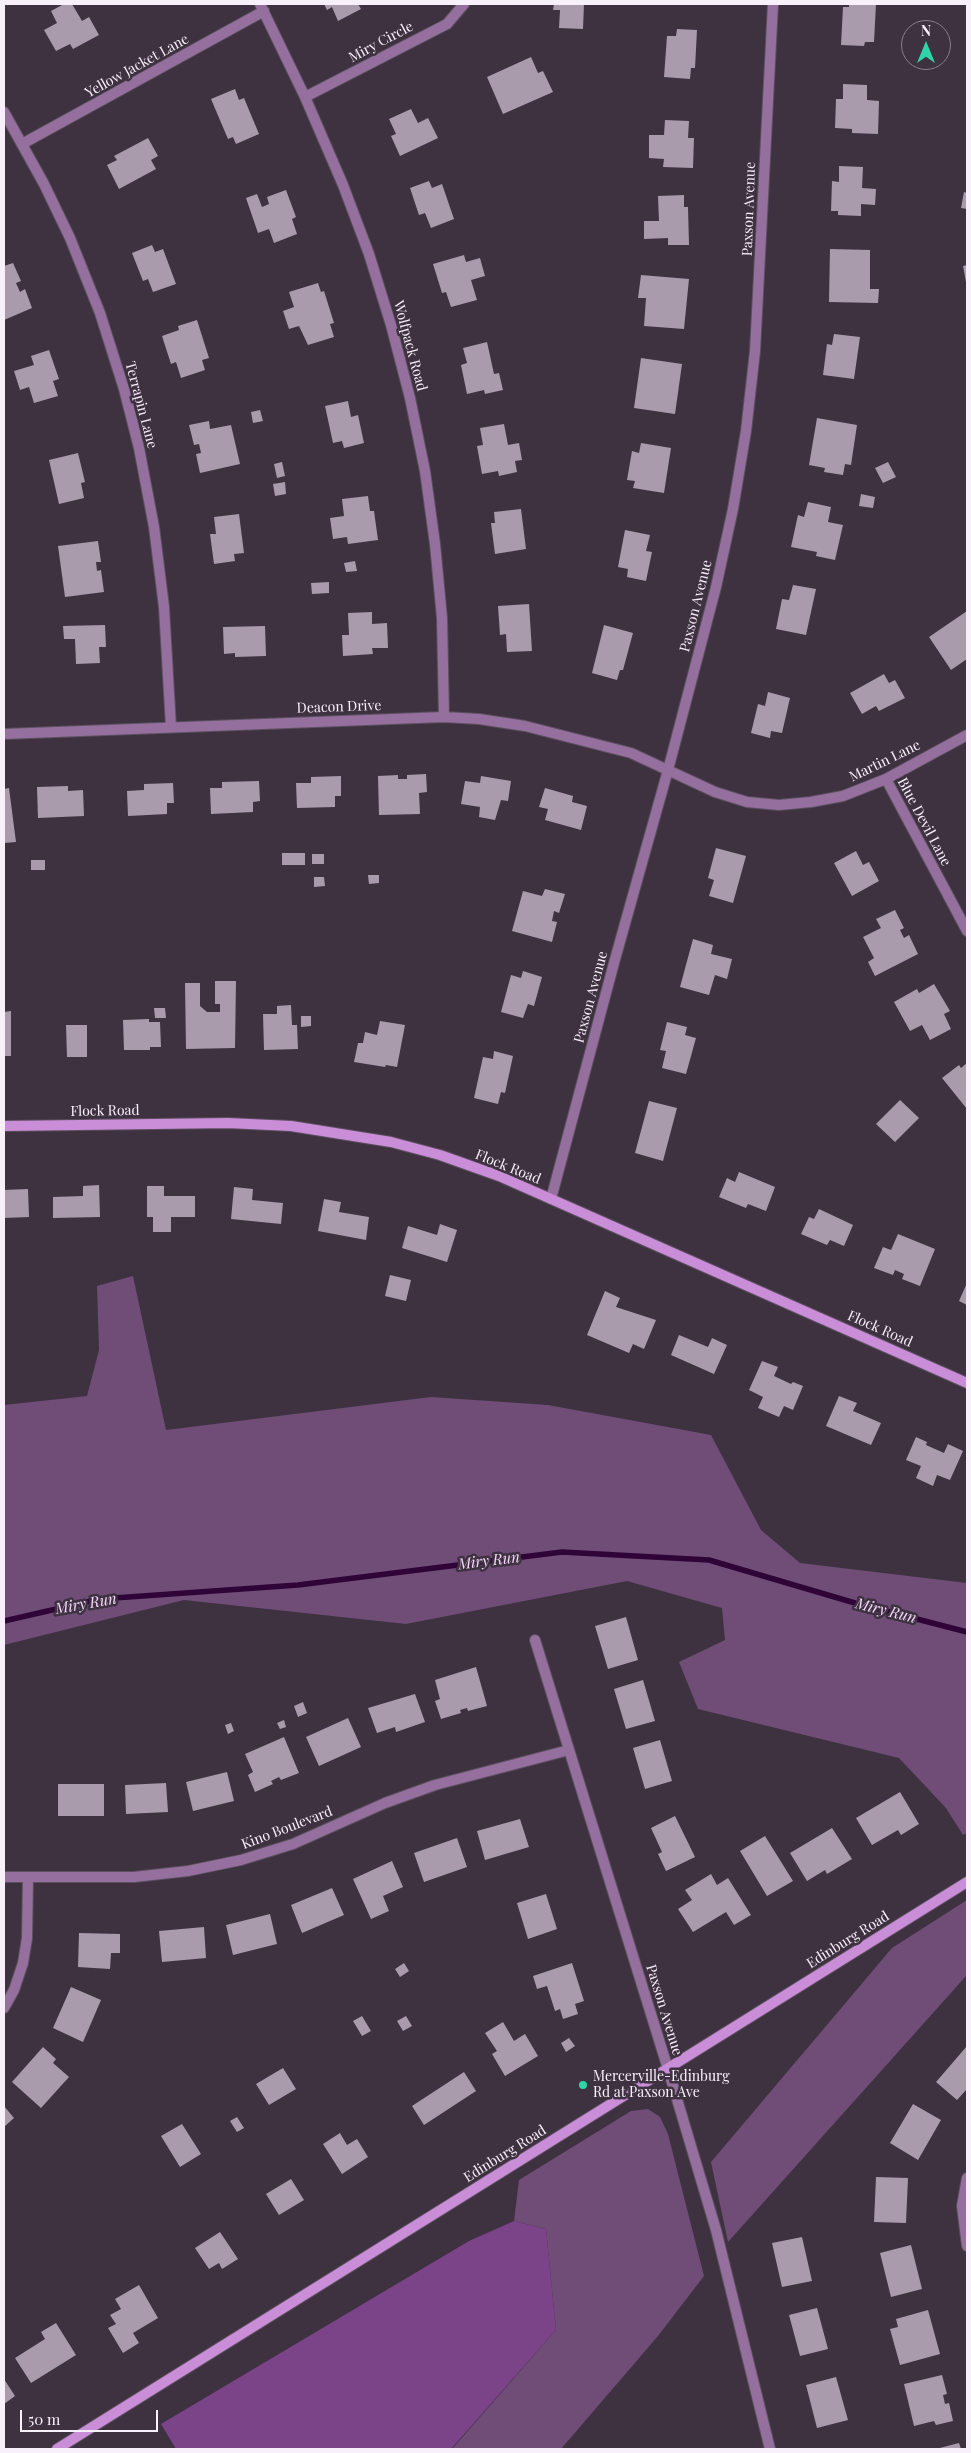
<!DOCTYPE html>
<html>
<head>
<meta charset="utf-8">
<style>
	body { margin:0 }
	#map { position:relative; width:971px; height:2453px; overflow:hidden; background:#3e3241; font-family:"Playfair Display",serif }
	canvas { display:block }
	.frame { position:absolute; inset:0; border:5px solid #f8f0fa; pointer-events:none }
	.north { position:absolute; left:901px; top:20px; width:50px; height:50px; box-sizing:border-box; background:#3e3241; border:1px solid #887e8b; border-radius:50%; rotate:0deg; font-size:14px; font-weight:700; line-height:20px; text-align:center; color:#f8f0fa }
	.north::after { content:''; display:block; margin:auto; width:18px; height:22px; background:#30d4a9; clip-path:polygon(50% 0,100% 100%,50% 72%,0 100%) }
	.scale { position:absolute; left:20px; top:2410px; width:138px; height:22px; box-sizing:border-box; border:2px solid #f8f0fa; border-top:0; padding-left:6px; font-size:15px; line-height:18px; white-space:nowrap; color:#f8f0fa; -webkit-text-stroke:4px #3e3241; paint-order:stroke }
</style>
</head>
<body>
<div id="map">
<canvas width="971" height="2453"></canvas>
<div class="frame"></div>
<div class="north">N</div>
<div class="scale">50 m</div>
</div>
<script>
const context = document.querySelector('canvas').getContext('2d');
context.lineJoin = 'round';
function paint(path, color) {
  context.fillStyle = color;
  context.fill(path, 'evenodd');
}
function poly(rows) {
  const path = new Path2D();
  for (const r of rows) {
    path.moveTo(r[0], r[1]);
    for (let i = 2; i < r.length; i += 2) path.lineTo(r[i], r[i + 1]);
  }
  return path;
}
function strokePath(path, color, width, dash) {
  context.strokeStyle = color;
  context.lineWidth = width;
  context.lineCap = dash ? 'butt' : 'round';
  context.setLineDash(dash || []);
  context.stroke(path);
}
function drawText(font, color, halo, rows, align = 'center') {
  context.font = font + ' "Playfair Display",serif';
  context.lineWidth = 5;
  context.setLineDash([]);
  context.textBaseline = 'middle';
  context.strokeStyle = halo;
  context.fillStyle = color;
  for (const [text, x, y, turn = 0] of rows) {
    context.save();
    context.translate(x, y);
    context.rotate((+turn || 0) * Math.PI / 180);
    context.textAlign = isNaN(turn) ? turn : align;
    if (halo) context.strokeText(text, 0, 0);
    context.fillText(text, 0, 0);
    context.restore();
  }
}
paint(poly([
	[133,1276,166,1430,431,1397,548,1405,711,1435,761,1530,800,1563,967,1583,967,1833,963,1835,946,1808,899,1758,698,1709,679,1662,725,1640,722,1608,627,1581,406,1624,184,1600,4,1645,4,1405,87,1396,99,1350,97,1286],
	[967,1900,967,1975,728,2242,711,2162,892,1948],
	[648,2109,660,2117,668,2134,704,2276,658,2336,561,2449,452,2449,556,2330,546,2229,514,2221,519,2180,631,2111]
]), '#6f4d77');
paint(poly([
	[514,2221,546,2229,556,2330,451,2449,176,2449,161,2424,469,2241]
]), '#7b4388');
strokePath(poly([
	[4,1621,100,1599,298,1585,562,1552,709,1560,855,1603,967,1632]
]), '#2f0437', 5.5);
paint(poly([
	[64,4,72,4,82,21,89,17,99,35,73,49,70,44,56,51,44,30,57,23,51,11],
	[324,4,358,4,361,9,338,21,332,7,327,10],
	[554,4,584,4,583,29,559,28,560,10,553,10],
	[849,4,876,4,874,42,865,42,864,46,841,45,843,7,849,7],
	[677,29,697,30,695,68,691,68,690,79,664,77,667,36,676,36],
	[531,57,538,73,543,71,553,92,503,114,487,77],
	[843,84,867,85,867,100,879,101,878,134,852,133,852,129,835,128,836,99,843,99],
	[235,89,239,100,244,98,259,134,236,144,233,137,228,139,211,99],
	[411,109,418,123,428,118,438,138,400,156,391,136,396,134,389,119],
	[665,120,689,121,688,138,694,138,693,168,663,167,664,159,649,158,649,135,664,135],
	[148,138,158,156,151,160,156,169,119,189,107,165,117,160,114,156],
	[839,166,863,167,862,188,876,189,875,205,861,204,861,216,838,215,838,211,831,211,832,181,839,182],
	[429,181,432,188,442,184,454,219,431,228,425,213,419,215,410,188],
	[286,190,296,217,292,219,297,234,274,243,269,229,258,233,246,198,257,194,262,207,269,204,267,197],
	[964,192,967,193,967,209,961,208],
	[684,195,684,207,688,207,689,245,668,245,668,238,644,239,644,221,659,221,658,196],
	[152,245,155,252,163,249,176,284,153,292,148,279,143,281,132,253],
	[830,249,870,250,870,289,879,289,878,303,829,302],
	[464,255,466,262,480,258,485,276,471,280,477,300,451,307,446,292,442,293,433,264],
	[13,263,21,281,16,283,20,292,25,289,32,308,4,320,4,266],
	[967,265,967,282,966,282,963,266],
	[641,275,689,279,684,329,644,326,646,298,638,298],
	[318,283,321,292,324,291,334,323,330,324,334,337,308,345,299,326,289,329,283,311,294,307,289,292],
	[197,320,209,358,202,360,205,370,181,378,176,362,171,364,162,336,179,330,178,326],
	[834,334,860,337,854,379,823,375,827,344,832,345],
	[487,342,494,374,499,373,503,390,485,394,484,390,467,394,461,365,467,363,463,348],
	[49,350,59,379,53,381,58,396,34,403,29,387,20,390,14,371,34,365,31,356],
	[641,358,682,364,675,414,634,408],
	[348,401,351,417,358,415,364,443,344,448,342,441,333,443,325,406],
	[260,410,263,421,253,423,251,412],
	[817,418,857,425,851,465,845,464,843,475,824,472,825,468,809,465],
	[209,421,210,429,231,425,240,464,200,473,196,454,201,453,199,444,194,445,189,425],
	[504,424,508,445,519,443,522,460,515,461,517,472,499,476,498,471,482,474,477,446,483,445,480,428],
	[641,443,671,448,664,493,633,488,635,481,627,480,632,451,639,453],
	[78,453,85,482,81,483,84,498,59,504,49,460],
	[282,462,285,476,277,478,274,464],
	[888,462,896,477,883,483,875,468],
	[285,482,286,494,275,496,273,484],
	[861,494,875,497,873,508,859,506],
	[368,496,370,511,374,511,378,540,348,544,347,537,333,539,330,518,344,516,342,499],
	[808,502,831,507,828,522,843,525,835,560,816,556,817,552,791,547,798,515,804,517],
	[521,509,526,549,495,554,491,523,495,523,494,512],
	[239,514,244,553,234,554,235,561,214,564,210,534,216,534,214,517],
	[625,530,650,535,646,551,652,552,646,581,627,577,628,569,618,567],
	[98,541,101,562,96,562,97,571,101,570,104,592,65,597,58,546],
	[355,561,357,571,346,572,344,563],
	[329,582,329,593,312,594,311,583],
	[793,585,816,589,806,635,776,629,782,599,789,600],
	[529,604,532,651,507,652,506,634,500,635,498,606],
	[967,611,967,659,951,670,929,637],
	[372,612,372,624,387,623,388,648,372,648,373,654,343,656,342,635,349,635,348,613],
	[105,625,106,647,99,647,100,663,76,664,75,639,64,639,63,626],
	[604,625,633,633,623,670,620,670,617,680,592,673],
	[265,626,266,656,235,657,235,653,224,654,223,627],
	[884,674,889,683,895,680,905,698,879,711,876,706,862,714,850,693],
	[768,692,790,698,782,733,771,731,770,738,751,733,758,704,765,706],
	[426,774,427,792,419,793,420,814,379,815,378,776,398,775,398,779,407,779,407,775],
	[341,776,341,796,335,796,335,807,297,808,296,783,311,783,311,777],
	[481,776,511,781,508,801,501,800,495,820,479,817,480,807,461,804,465,781,480,783],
	[259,781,260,801,253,802,253,812,211,814,210,788,222,788,222,782],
	[173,783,174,803,167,803,167,814,128,816,127,791,144,790,144,784],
	[68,786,68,791,83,790,84,816,38,818,37,787],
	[9,788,16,842,4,843,4,789],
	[545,788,573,796,572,802,587,806,581,830,545,820,548,809,539,807],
	[716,848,746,856,733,903,709,896,714,880,708,878],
	[856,851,863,865,869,862,879,881,852,896,834,863],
	[282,853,305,853,305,865,282,865],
	[312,854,324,854,324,864,312,864],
	[31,860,45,860,45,870,31,870],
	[368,875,379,875,379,883,369,884],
	[314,877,324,877,325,886,314,887],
	[545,889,565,894,559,913,554,911,552,921,557,922,552,942,512,931,523,891,542,896],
	[895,910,904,928,900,930,904,938,909,935,918,954,875,976,868,962,874,958,863,937,881,928,876,919],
	[693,939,713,945,711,954,732,959,727,979,715,975,709,995,680,987],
	[523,971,542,977,534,1006,528,1004,523,1018,501,1012,511,975,521,978],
	[215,981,236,981,235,1048,186,1049,185,983,200,983,200,1006,207,1012,220,1012,220,1004,215,1004],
	[934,984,950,1011,944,1014,951,1029,930,1040,922,1025,910,1031,894,1002,917,989,919,993],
	[291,1005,292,1025,297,1025,298,1049,264,1050,263,1014,277,1014,277,1006],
	[154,1008,165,1008,166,1018,155,1018],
	[11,1011,11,1056,4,1056,4,1012],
	[301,1016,311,1016,311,1026,301,1027],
	[149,1019,149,1022,160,1022,161,1047,150,1047,150,1050,124,1050,123,1020],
	[380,1021,405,1025,397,1067,386,1065,385,1067,354,1062,358,1043,363,1043,365,1032,377,1035],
	[667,1022,687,1027,685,1035,696,1038,686,1074,662,1068,666,1051,660,1050],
	[66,1025,87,1025,87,1057,67,1057],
	[494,1051,513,1056,505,1093,501,1092,498,1104,474,1098,483,1057,493,1059],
	[967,1063,967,1109,942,1078,959,1065,961,1068],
	[900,1100,919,1118,895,1142,876,1124],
	[649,1101,677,1108,663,1161,635,1153],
	[739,1172,775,1187,766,1211,748,1204,746,1208,719,1197,727,1178,735,1182],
	[99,1185,100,1217,53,1218,53,1197,83,1196,83,1186],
	[147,1186,164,1186,164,1196,195,1196,195,1217,171,1217,171,1232,153,1232,153,1217,147,1217],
	[234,1187,253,1189,252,1200,283,1203,281,1224,231,1219],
	[28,1189,29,1217,4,1218,4,1190],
	[324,1199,341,1202,339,1212,369,1217,366,1240,318,1231],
	[819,1209,853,1225,844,1246,830,1240,827,1245,801,1234,809,1217,814,1219],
	[440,1224,457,1230,447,1262,402,1248,408,1226,437,1235],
	[898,1234,935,1249,920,1286,902,1279,904,1274,895,1270,893,1275,874,1268,883,1247,891,1250],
	[390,1275,411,1280,406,1301,385,1296],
	[967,1283,967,1305,959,1301],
	[605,1291,620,1298,616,1307,656,1320,644,1349,633,1344,629,1353,587,1335],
	[679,1335,708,1347,712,1338,727,1345,714,1374,671,1355],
	[762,1361,778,1367,774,1376,791,1384,793,1382,803,1386,793,1410,784,1406,779,1417,758,1408,763,1397,749,1390],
	[839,1396,857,1403,853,1411,881,1423,871,1445,826,1426],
	[916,1437,927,1442,926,1445,944,1453,948,1444,963,1451,950,1480,937,1475,933,1486,916,1478,921,1466,906,1460],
	[626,1617,638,1660,608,1669,595,1626],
	[476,1667,487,1706,468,1711,467,1708,460,1710,461,1713,441,1719,435,1701,440,1699,435,1680],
	[643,1680,655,1721,626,1729,614,1689],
	[415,1694,425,1722,396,1732,395,1727,377,1733,368,1708],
	[303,1702,307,1713,298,1717,294,1706],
	[348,1718,361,1747,319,1766,306,1737],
	[284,1720,286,1727,280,1729,277,1723],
	[231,1723,234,1731,228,1734,225,1725],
	[284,1737,299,1773,281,1780,279,1777,271,1781,273,1784,255,1792,248,1775,253,1772,245,1754],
	[660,1740,672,1781,645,1789,633,1748],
	[227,1772,234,1801,193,1811,186,1782],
	[166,1783,168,1812,126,1814,125,1785],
	[58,1784,104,1784,104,1816,58,1816],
	[900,1792,919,1824,901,1835,898,1830,872,1845,856,1818],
	[675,1816,695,1857,666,1871,658,1854,662,1852,651,1828],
	[520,1819,529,1847,485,1860,477,1831],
	[832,1828,852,1859,827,1874,825,1870,807,1881,790,1853],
	[765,1836,793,1881,767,1896,740,1851],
	[457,1838,467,1867,424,1882,414,1853],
	[392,1861,403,1887,383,1896,389,1911,371,1919,353,1879],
	[711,1874,717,1885,728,1878,751,1915,734,1925,726,1912,693,1932,678,1909,692,1900,685,1890],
	[332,1888,344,1915,302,1933,291,1905],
	[546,1894,557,1929,528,1939,517,1903],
	[270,1914,277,1944,233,1955,226,1925],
	[204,1927,206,1958,162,1962,159,1931],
	[79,1933,120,1934,120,1953,111,1953,110,1969,78,1967],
	[404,1963,409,1971,400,1977,395,1969],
	[572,1963,584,2001,575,2004,578,2014,563,2019,560,2009,555,2011,547,1986,537,1989,533,1976],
	[71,1987,101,2000,83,2042,53,2028],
	[362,2016,371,2031,362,2036,353,2021],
	[406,2016,412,2026,403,2031,397,2021],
	[503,2022,514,2041,525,2034,538,2056,505,2076,492,2054,497,2051,485,2033],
	[569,2038,575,2046,566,2052,561,2043],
	[967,2046,967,2089,957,2100,936,2082],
	[43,2047,56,2059,53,2063,69,2077,41,2108,12,2082],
	[283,2068,296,2089,269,2105,256,2084],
	[464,2072,476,2091,424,2125,412,2106],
	[913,2104,941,2120,918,2160,890,2143],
	[4,2106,14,2118,4,2127],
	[237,2117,244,2128,237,2132,230,2121],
	[182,2124,201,2154,180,2167,161,2136],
	[340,2133,347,2145,357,2139,368,2157,342,2174,323,2144],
	[876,2177,908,2178,906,2223,874,2222],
	[291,2179,304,2200,279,2215,266,2194],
	[220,2232,238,2259,222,2269,219,2263,209,2269,195,2248],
	[802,2237,812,2281,782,2287,772,2243],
	[911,2245,922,2289,891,2297,880,2253],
	[139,2285,158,2318,133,2333,139,2343,123,2353,108,2328,116,2324,110,2315,121,2309,115,2299],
	[817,2308,828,2349,800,2356,789,2315],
	[928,2310,940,2354,900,2365,890,2329,898,2327,896,2319],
	[56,2323,76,2355,31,2383,15,2358,45,2339,41,2332],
	[942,2375,947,2394,943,2395,945,2404,949,2403,953,2421,936,2425,934,2421,914,2426,904,2384],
	[836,2377,848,2420,817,2428,806,2385],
	[4,2379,15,2396,4,2404],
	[959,2443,961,2449,936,2449]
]), '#a99bac');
const minor = poly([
	[260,4,305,97,343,185,369,254,391,325,410,398,425,471,435,544,442,618,444,717],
	[305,97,447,24,464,4],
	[4,112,44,184,70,238,100,313,124,389,139,448,154,527,164,607,171,727],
	[22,144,264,11],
	[4,734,444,717,479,719,525,726,631,753,715,792,747,802,779,805,811,802,843,796,886,779,967,735],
	[886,779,967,931],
	[535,1640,668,2069],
	[4,1877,134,1877,188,1871,241,1860,293,1844,385,1803,435,1785,569,1750],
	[4,2008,14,1990,23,1963,27,1938,28,1878],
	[967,2178,962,2206,967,2246]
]);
const tertiary = poly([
	[551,1199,614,963,668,770,716,587,733,509,746,431,755,351,773,4],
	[668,2069,716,2230,770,2449]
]);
const secondary = poly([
	[4,1126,228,1123,291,1126,391,1142,440,1155,499,1176,967,1383],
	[57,2449,967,1882]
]);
strokePath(minor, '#5c505f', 12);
strokePath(tertiary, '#5c505f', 12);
strokePath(secondary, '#5c505f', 12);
strokePath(minor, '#956f9e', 10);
strokePath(tertiary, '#956f9e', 10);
strokePath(secondary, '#ca8dd8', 10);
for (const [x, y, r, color] of [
	[583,2085,5,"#30d4a9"]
]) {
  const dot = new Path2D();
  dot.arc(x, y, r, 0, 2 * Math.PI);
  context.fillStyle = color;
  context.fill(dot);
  strokePath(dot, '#3e3241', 2);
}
drawText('14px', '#f8f0fa', '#3e3241', [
	["Miry Circle",381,42,-28],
	["Yellow Jacket Lane",137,66,-29],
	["Paxson Avenue",749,209,-88],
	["Wolfpack Road",410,346,75],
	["Terrapin Lane",141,405,75],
	["Paxson Avenue",696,606,-76],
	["Deacon Drive",339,707,-2],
	["Martin Lane",885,761,-26],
	["Blue Devil Lane",924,822,62],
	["Paxson Avenue",591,997,-75],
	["Flock Road",105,1111,-1],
	["Flock Road",508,1167,22],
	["Flock Road",880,1329,24],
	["Kino Boulevard",287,1828,-21],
	["Edinburg Road",848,1940,-32],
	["Paxson Avenue",664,2010,73],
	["Edinburg Road",505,2154,-32]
]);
drawText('14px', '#f8f0fa', '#3e3241', [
	["Mercerville-Edinburg",593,2077],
	["Rd at Paxson Ave",593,2093]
], 'left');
drawText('italic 15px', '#f7d8fe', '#3e3241', [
	["Miry Run",489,1561,-7],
	["Miry Run",86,1604,-10],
	["Miry Run",886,1611,14]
]);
</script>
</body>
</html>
